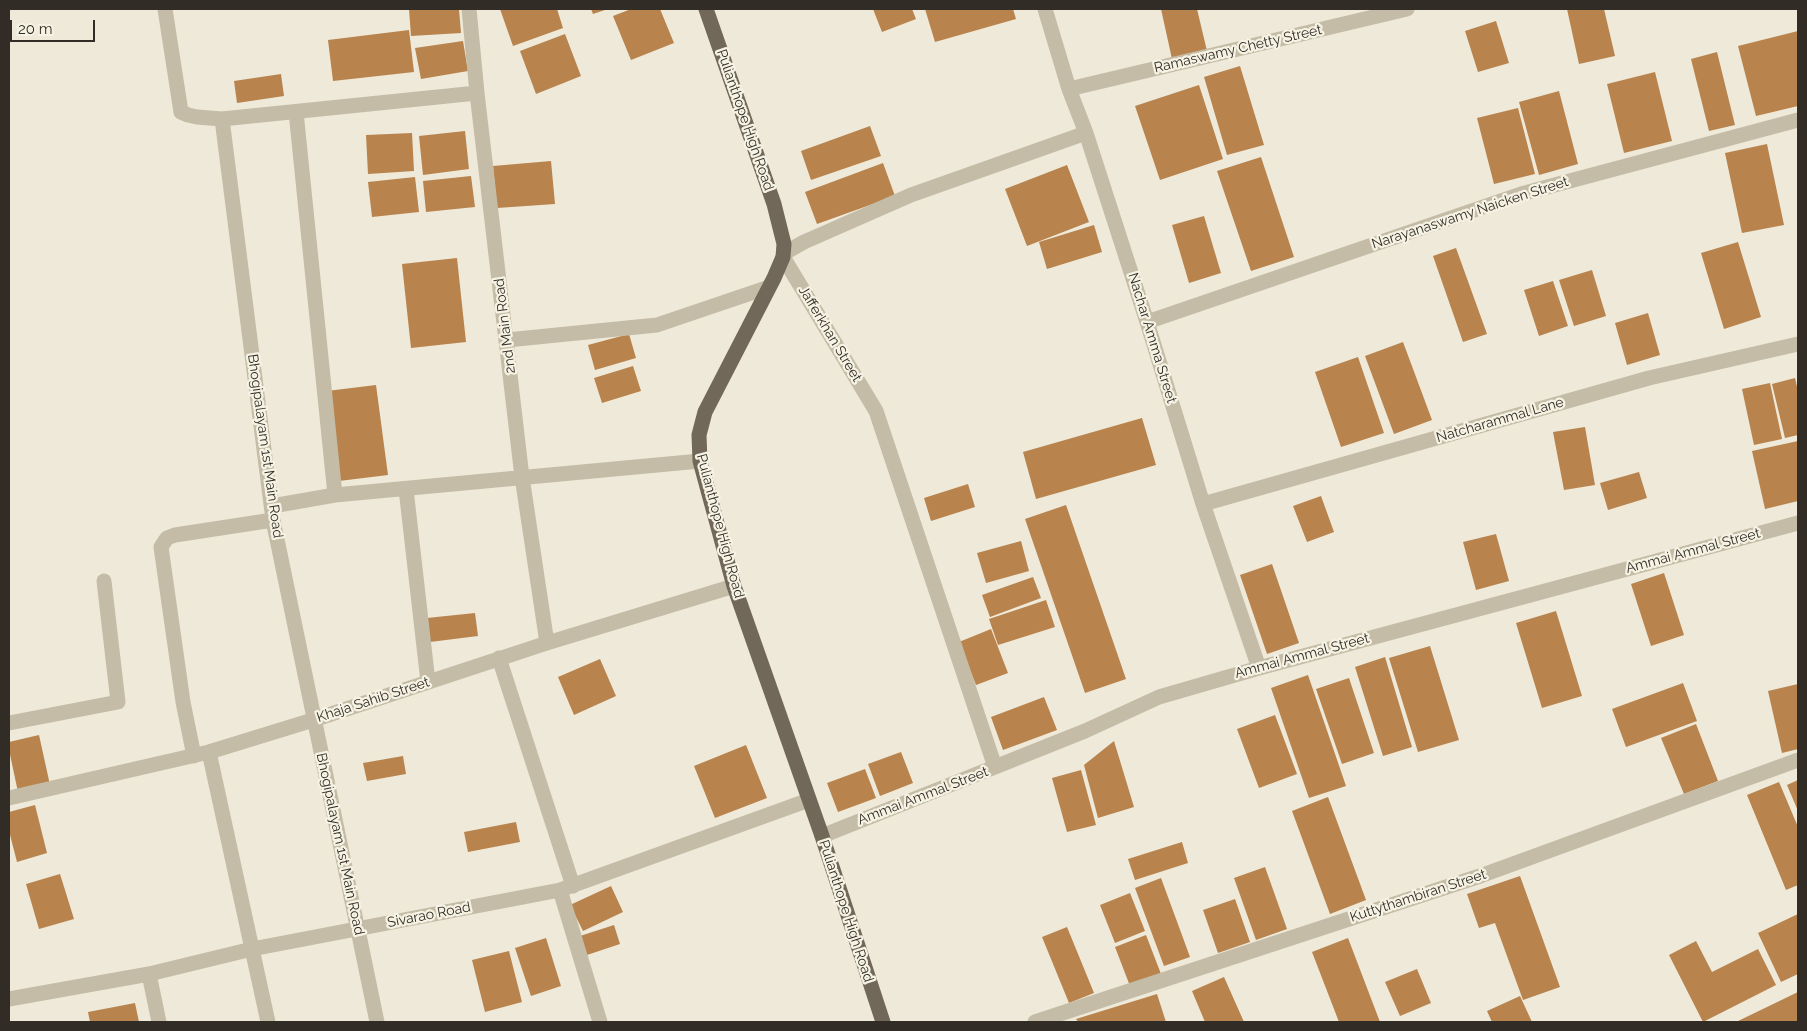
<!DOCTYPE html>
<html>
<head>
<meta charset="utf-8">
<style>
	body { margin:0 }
	#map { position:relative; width:1807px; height:1031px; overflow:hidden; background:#eee9d9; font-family:Raleway,sans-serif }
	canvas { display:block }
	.frame { position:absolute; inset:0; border:10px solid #312d26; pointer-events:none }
	.scale { position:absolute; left:10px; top:20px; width:85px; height:22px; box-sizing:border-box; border:2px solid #312d26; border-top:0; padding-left:6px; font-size:15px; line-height:18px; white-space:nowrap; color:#312d26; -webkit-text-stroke:4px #f6f3e4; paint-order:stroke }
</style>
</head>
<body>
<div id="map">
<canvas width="1807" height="1031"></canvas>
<div class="frame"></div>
<div class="scale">20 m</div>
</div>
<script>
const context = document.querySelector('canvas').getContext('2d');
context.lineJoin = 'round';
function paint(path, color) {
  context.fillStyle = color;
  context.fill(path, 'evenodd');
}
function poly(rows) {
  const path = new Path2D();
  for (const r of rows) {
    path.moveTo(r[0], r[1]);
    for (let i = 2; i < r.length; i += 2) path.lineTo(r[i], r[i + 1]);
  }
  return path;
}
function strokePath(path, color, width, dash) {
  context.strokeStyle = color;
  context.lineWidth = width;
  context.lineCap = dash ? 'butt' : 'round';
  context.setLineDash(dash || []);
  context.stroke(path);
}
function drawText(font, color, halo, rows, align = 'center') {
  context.font = font + ' Raleway,sans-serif';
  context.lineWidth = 4.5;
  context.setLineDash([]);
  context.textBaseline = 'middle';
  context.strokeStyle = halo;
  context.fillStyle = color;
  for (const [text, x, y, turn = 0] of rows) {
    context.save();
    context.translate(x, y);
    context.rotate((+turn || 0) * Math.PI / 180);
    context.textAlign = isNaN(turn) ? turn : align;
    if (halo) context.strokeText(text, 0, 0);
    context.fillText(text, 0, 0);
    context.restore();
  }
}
paint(poly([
	[409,9,459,9,461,33,411,36],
	[500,9,557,9,563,28,513,46],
	[591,9,608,9,593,14],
	[631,9,660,9,674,43,631,60,613,16],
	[873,9,912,9,916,19,882,32],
	[925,9,1013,9,1016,19,935,42],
	[1161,9,1197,9,1207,51,1172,59],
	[1567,9,1604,9,1615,56,1579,64],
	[1496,21,1509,63,1478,72,1465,31],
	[409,30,414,72,333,81,328,40],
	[1798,31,1798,106,1756,116,1738,46],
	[565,34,581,76,536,94,520,51],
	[463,41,468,71,421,79,415,48],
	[1717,52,1735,125,1709,131,1691,59],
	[1240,66,1264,145,1227,155,1204,77],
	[1655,72,1672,141,1624,153,1607,84],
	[281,74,284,96,237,103,234,81],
	[1199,85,1223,159,1160,180,1135,106],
	[1559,91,1578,164,1539,175,1519,102],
	[1518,108,1535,174,1494,184,1477,118],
	[870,126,881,156,811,180,801,151],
	[465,131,469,169,423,175,419,136],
	[412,133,414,171,368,174,366,135],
	[1767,144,1784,225,1742,233,1725,153],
	[1261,157,1294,257,1251,271,1217,171],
	[551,161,555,204,497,208,493,166],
	[883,163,895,196,817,224,805,192],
	[1067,165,1089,222,1027,246,1005,189],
	[471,176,475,207,426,212,423,181],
	[415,177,419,212,372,217,368,182],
	[1204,216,1221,273,1189,283,1172,225],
	[1094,225,1102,252,1047,269,1039,242],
	[1738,242,1761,317,1724,329,1701,253],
	[1456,248,1487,334,1463,342,1433,256],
	[457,258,466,342,411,348,402,264],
	[1592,270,1606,316,1574,326,1559,280],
	[1553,281,1568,326,1539,336,1524,290],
	[1648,313,1660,355,1627,365,1615,323],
	[629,334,636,358,595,370,588,345],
	[1403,342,1432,420,1394,434,1365,356],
	[1358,357,1384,433,1341,447,1315,372],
	[633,366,641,391,602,403,594,378],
	[1795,378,1798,391,1798,435,1785,438,1772,384],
	[1770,383,1782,439,1754,445,1742,389],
	[376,385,388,475,339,481,327,391],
	[1142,418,1156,465,1036,499,1023,452],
	[1585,427,1595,485,1564,490,1553,432],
	[1798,441,1798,501,1765,509,1752,451],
	[1639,472,1647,498,1608,510,1600,483],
	[968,484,975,507,931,521,924,498],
	[1321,496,1334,532,1307,542,1293,506],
	[1066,505,1126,679,1085,693,1025,519],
	[1496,534,1509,581,1476,590,1463,542],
	[1021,541,1029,571,986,583,977,553],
	[1272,564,1299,643,1267,654,1240,575],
	[1664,573,1684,635,1651,646,1631,584],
	[1033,577,1041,598,990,617,982,595],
	[1046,600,1055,627,998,645,989,619],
	[1556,611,1582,696,1542,708,1516,623],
	[475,613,478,636,430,642,427,618],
	[991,629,1008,673,976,685,959,642],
	[1430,646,1459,740,1418,752,1389,658],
	[1385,657,1412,747,1383,756,1355,667],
	[600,659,616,696,574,715,558,677],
	[1308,675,1346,786,1309,798,1271,688],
	[1349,678,1374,753,1342,764,1316,689],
	[1683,683,1697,721,1626,747,1612,709],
	[1798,684,1798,749,1782,753,1768,691],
	[1044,697,1057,730,1003,750,991,717],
	[1275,715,1297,774,1259,788,1237,729],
	[1696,724,1718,781,1684,794,1661,738],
	[39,735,50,785,18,792,9,750,9,742],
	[1114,741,1134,807,1098,818,1084,765],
	[746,745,767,798,715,818,694,766],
	[901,752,913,783,880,796,868,764],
	[403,756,406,774,367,781,363,763],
	[865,769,876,798,838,812,827,783],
	[1081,770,1096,825,1067,832,1052,778],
	[1798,780,1798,811,1787,785],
	[1779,782,1798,827,1798,885,1786,890,1747,795],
	[1328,797,1366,900,1330,914,1292,811],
	[35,805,47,853,17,862,9,831,9,812],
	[516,822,520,842,468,852,464,832],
	[1182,842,1188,863,1135,880,1128,859],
	[1265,867,1287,929,1256,940,1234,878],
	[60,874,74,919,39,929,26,884],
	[1520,876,1560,987,1523,1000,1495,923,1479,928,1467,894],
	[1161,878,1190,957,1164,966,1135,888],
	[611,886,623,912,583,931,570,905],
	[1130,893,1145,931,1115,943,1100,905],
	[1235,899,1250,942,1218,953,1203,910],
	[1798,914,1798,974,1781,982,1758,933],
	[614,925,620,944,584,956,577,937],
	[1067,927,1094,993,1069,1003,1042,937],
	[1146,935,1161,974,1130,986,1115,947],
	[546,938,561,986,531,996,515,948],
	[1348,938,1380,1022,1339,1022,1312,952],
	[1696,941,1712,972,1758,949,1776,985,1703,1022,1669,955],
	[509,951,522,1002,485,1012,472,960],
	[1417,969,1431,1003,1400,1016,1385,982],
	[1224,977,1244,1022,1205,1022,1192,991],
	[1798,992,1798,1022,1736,1022],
	[1157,994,1166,1022,1078,1022,1076,1019],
	[1520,996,1532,1022,1492,1022,1487,1011],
	[135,1003,139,1022,90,1022,88,1012]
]), '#b8834c');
strokePath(poly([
	[165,9,181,112,188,115,197,117,222,119],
	[469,9,477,93,522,477,547,643],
	[1045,9,1069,89,1086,133,1147,322,1203,504,1259,668],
	[1069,89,1407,9],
	[296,112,335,495],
	[1147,322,1521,194,1798,120],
	[507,340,657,325,769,287],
	[406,489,428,682],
	[1203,504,1649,378,1798,344],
	[272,506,335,495,700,461],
	[499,658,573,886],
	[9,723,118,702,104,581],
	[209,752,268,1022],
	[194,756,183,702,161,547,167,538,175,535,273,520],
	[995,767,876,411,783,257,788,251,804,242,911,195,1086,133],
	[9,798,209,752,313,720,547,643,734,586],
	[822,836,1085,731,1159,697,1259,668,1798,523],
	[560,890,600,1022],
	[149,974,159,1022],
	[9,999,149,974,252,949,560,890,809,800],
	[377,1022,273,520,222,119,477,93],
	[1035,1022,1480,876,1798,760]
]), '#c4bca6', 15);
strokePath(poly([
	[706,9,774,204,784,244,783,257,774,278,705,412,699,435,700,461,734,586,822,836,883,1022]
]), '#726859', 15);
drawText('14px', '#312d26', '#f6f3e4', [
	["Ramaswamy Chetty Street",1238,49,-13],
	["Pulianthope High Road",745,120,71],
	["Narayanaswamy Naicken Street",1470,213,-18],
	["2nd Main Road",505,326,-97],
	["Jafferkhan Street",830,334,59],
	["Nachar Amma Street",1152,338,73],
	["Natcharammal Lane",1500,420,-16],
	["Bhogipalayam 1st Main Road",265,446,82],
	["Pulianthope High Road",720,526,75],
	["Ammai Ammal Street",1693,551,-15],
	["Ammai Ammal Street",1302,656,-15],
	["Khaja Sahib Street",373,700,-18],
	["Ammai Ammal Street",923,796,-21],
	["Bhogipalayam 1st Main Road",340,844,78],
	["Kuttythambiran Street",1418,896,-18],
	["Pulianthope High Road",846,911,72],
	["Sivarao Road",429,915,-11]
]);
</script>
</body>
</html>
